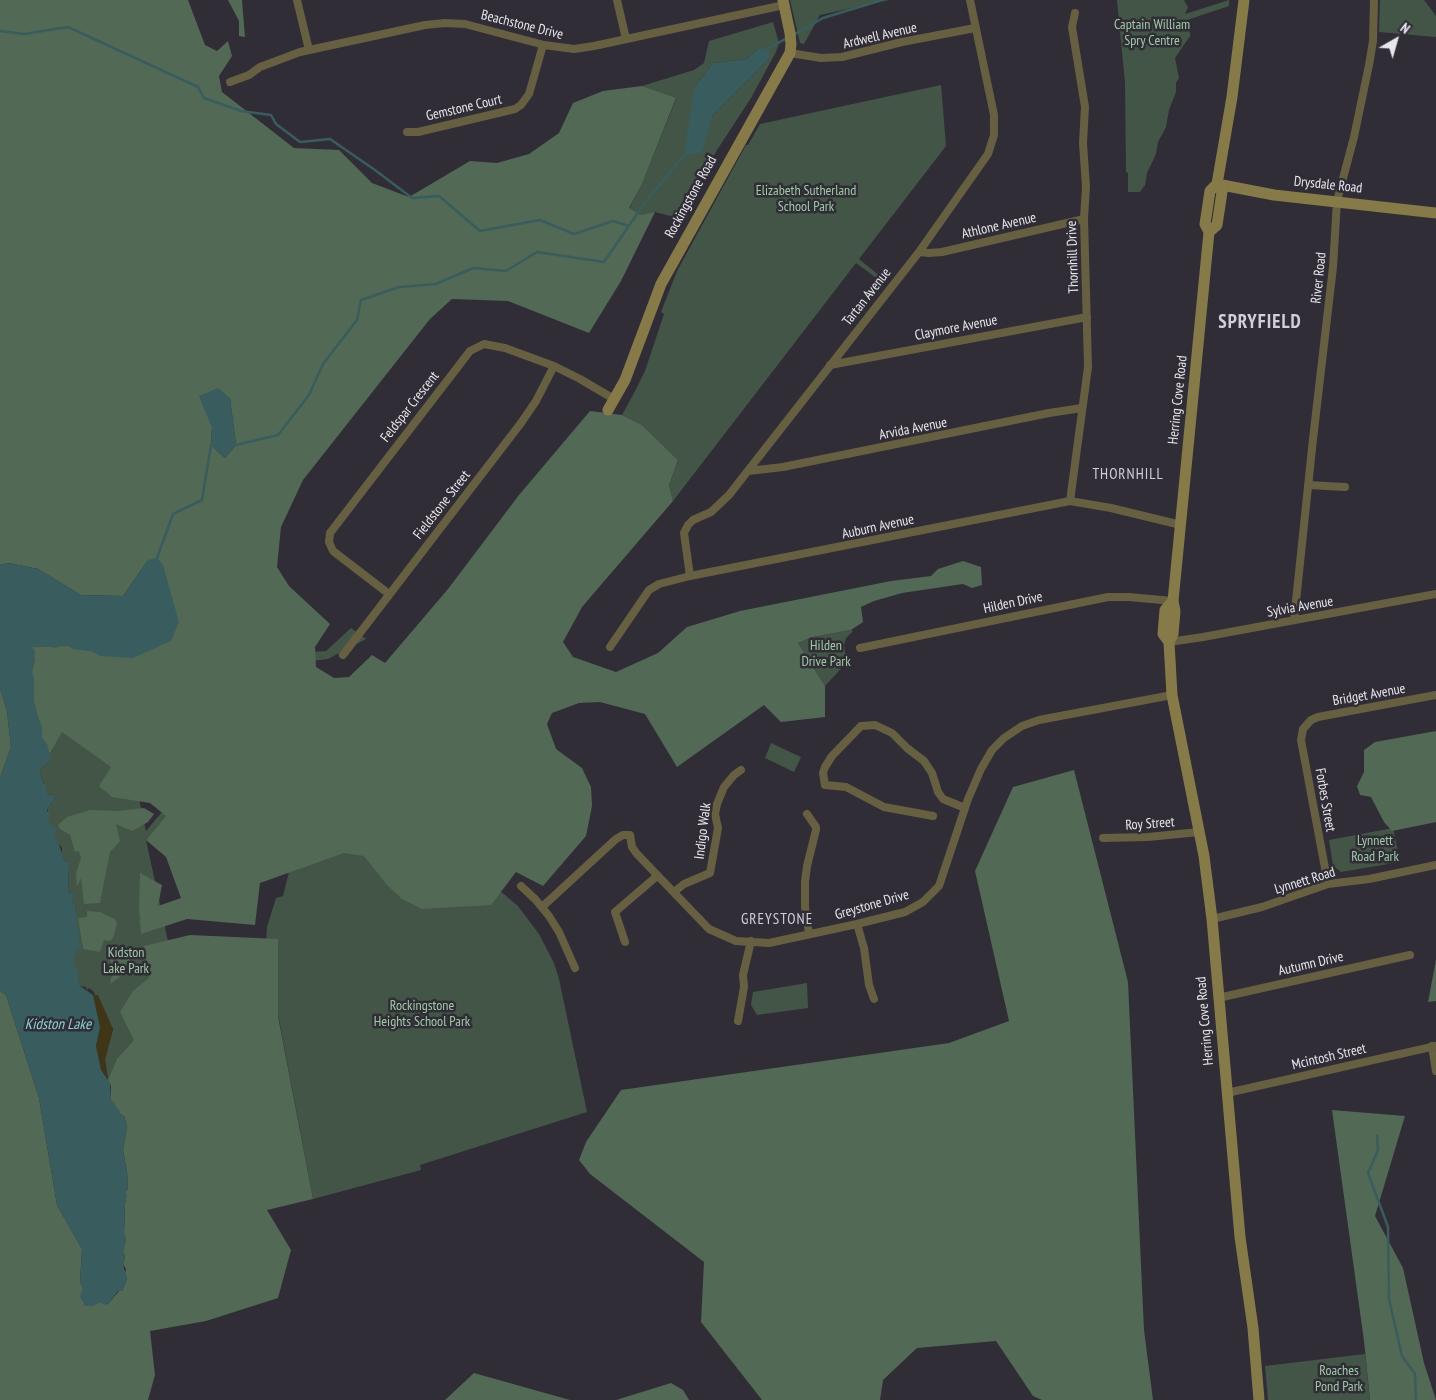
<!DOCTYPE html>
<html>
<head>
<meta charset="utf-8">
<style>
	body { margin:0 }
	#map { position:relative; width:1436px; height:1400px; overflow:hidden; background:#302d36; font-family:"PT Sans Narrow",sans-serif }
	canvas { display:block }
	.north { position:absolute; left:1371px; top:15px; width:50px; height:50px; -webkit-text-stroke:4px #302d36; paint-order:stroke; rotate:38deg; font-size:14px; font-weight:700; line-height:20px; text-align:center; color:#e9e7ee }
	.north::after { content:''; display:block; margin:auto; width:18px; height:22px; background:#e9e7ee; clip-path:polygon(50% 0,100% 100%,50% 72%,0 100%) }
</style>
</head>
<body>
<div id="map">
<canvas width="1436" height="1400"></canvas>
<div class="north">N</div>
</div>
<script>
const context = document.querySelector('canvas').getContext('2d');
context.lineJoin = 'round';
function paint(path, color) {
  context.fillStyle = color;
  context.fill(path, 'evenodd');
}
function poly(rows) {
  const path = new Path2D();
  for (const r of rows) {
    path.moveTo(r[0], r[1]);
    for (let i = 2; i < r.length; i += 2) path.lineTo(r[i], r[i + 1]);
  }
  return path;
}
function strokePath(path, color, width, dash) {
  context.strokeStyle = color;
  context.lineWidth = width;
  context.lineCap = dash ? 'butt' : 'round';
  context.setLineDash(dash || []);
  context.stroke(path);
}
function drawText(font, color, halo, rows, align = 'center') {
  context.font = font + ' "PT Sans Narrow",sans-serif';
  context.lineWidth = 5;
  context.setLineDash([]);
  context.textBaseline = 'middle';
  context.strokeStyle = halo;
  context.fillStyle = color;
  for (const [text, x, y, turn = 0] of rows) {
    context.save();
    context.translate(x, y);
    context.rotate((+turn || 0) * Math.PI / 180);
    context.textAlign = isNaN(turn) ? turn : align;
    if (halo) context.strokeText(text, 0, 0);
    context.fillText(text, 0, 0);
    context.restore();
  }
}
paint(poly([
	[790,0,889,0,820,15,804,44,800,43],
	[1117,0,1184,0,1188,7,1185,14,1229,0,1229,6,1184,21,1184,28,1190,31,1190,36,1175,58,1179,78,1176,83,1176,92,1169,110,1166,127,1158,142,1156,154,1147,173,1145,185,1140,192,1128,192,1128,173,1126,172,1125,83],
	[1380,0,1424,0,1436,16,1436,37,1379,32],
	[773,22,779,43,776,52,751,98,717,150,678,218,655,212,640,216,629,209,642,184,676,99,642,86,694,70,704,63,709,41],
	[758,49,769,59,712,116,694,88,713,63,747,59],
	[941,85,946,146,859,259,881,277,879,280,856,263,673,501,669,485,678,460,642,425,622,415,633,395,645,371,664,314,661,312,677,271,746,145,748,145,760,124],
	[0,565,108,657,146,831,300,647,310,652,326,651,351,628,366,639,328,659,296,663,146,840,222,1190,108,1080,105,1059,113,1029,97,1002,94,992,89,988,87,990,86,987,80,986,77,975,74,961,75,953,76,950,83,947,80,943,75,914,76,909,72,903,73,893,68,892,69,863,64,860,62,855,62,848,54,837,54,827,48,823,48,808,55,798,52,794,49,795,46,791,46,783,44,784,40,773,40,769,49,762],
	[851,630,853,631,846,638,844,645,845,653,849,660,825,686,798,643,812,637],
	[771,743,801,757,794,772,765,758],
	[1393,828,1400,862,1341,872,1333,866,1329,840],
	[300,839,493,885,518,906,539,934,554,963,559,979,587,1112,420,1165,421,1170,313,1199,278,1014,265,960,267,927,276,898,283,896,289,872],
	[807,983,808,1008,757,1015,751,1005,753,992],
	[1365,1354,1370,1400,1268,1400,1265,1366]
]), '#435546');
paint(poly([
	[0,0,188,0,205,45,217,51,228,41,232,56,219,76,222,92,294,148,339,150,372,183,409,197,470,161,497,163,529,154,559,133,573,103,603,91,642,86,676,98,642,184,629,208,640,215,655,212,621,281,589,333,508,301,452,299,430,319,303,480,281,527,277,567,289,586,330,624,315,647,316,667,334,678,349,677,372,655,385,663,448,589,519,495,590,411,622,415,642,425,678,460,669,485,673,501,582,607,563,642,573,657,616,672,658,653,687,627,740,611,891,581,931,576,938,569,963,561,981,567,982,585,972,588,963,584,902,593,874,601,861,607,863,622,851,630,812,637,798,643,825,686,825,717,781,722,764,705,677,767,645,714,600,702,579,703,552,713,547,724,556,749,582,768,591,787,592,806,586,836,543,886,516,872,491,905,422,909,402,899,387,885,364,856,344,853,260,883,255,925,187,919,141,934,139,907,140,873,162,885,158,906,181,898,166,857,146,840,166,816,150,803,112,797,99,786,111,767,62,732,50,753,48,752,47,744,42,738,42,727,37,715,34,702,34,679,32,672,35,660,32,647,69,646,73,649,91,651,101,656,120,656,148,560,123,596,81,595,38,569,9,563,0,565],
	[230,398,236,445,225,458,211,445,212,428],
	[228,0,242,0,245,37,239,36,239,21],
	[0,659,0,688,7,711,11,747,0,778],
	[1436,731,1436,822,1392,831,1384,822,1371,797,1360,795,1357,786,1364,772,1364,750,1375,742],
	[1074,770,1128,982,1144,1330,1153,1400,1042,1400,1033,1396,996,1341,917,1348,883,1380,880,1400,762,1400,701,1322,704,1262,590,1174,579,1160,586,1142,621,1090,949,1043,1009,1021,975,871,1013,787],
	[144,808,154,814,148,822,132,831,116,824,120,841,110,852,100,903,84,904,81,878,77,887,76,873,81,858,79,851,75,852,70,835,60,829,58,825,67,817,90,810,118,811],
	[87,911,100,912,115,919,117,924,114,935,111,941,104,940,100,952,83,949,78,918,87,917],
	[190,935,278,939,278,1016,313,1199,267,1210,291,1250,278,1298,206,1321,150,1331,155,1375,148,1400,0,1400,0,991,6,995,39,1098,57,1205,82,1249,80,1282,92,1306,99,1302,108,1304,119,1291,122,1291,127,1279,125,1274,126,1269,123,1264,125,1257,123,1251,126,1239,124,1234,125,1203,126,1199,125,1192,128,1189,127,1172,123,1150,127,1126,124,1116,120,1114,111,1100,111,1086,108,1080,117,1059,134,1040,120,1012,133,991,149,978,144,946],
	[121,944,130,951,130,964,124,974,110,984,113,970,108,953,116,956],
	[1436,960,1436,1001,1428,1002],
	[1332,1110,1405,1116,1375,1216,1403,1268,1424,1363,1436,1400,1370,1400,1364,1341],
	[474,1373,570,1400,445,1400],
	[671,1383,683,1390,689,1400,616,1400]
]), '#526955');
paint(poly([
	[93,995,98,995,113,1029,105,1059,108,1080,101,1070,96,1046,100,1027]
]), '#3e3616');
paint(poly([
	[769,48,769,59,712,116,702,153,684,155,694,88,713,63,747,59,758,49],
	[218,388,230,398,236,445,225,458,211,445,212,428,199,396],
	[157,558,163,565,179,622,171,641,133,658,101,656,91,651,74,649,69,646,60,645,56,648,44,646,32,647,35,651,32,672,34,678,34,702,37,715,42,727,42,738,47,744,51,759,49,762,40,769,40,773,44,784,46,783,46,791,49,795,52,794,55,798,48,808,47,811,50,814,48,822,54,827,56,831,54,837,57,838,64,860,69,863,68,892,74,893,72,903,75,905,80,942,83,948,76,950,74,961,76,963,75,965,78,972,77,974,80,986,93,995,100,1027,96,1046,101,1070,110,1083,111,1100,115,1103,116,1108,119,1109,120,1114,124,1116,127,1126,123,1150,127,1172,128,1189,125,1192,127,1196,125,1203,124,1234,126,1239,123,1251,125,1257,123,1264,127,1279,122,1291,118,1291,108,1304,104,1305,99,1302,92,1306,85,1306,80,1296,83,1288,80,1282,82,1249,57,1205,39,1098,6,995,0,991,0,778,11,747,7,711,0,688,0,565,9,563,38,569,81,595,123,596,148,560]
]), '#395d5e');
strokePath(poly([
	[0,31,24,34,68,27,198,87,204,98,241,111,271,115,276,124,300,142,330,139,375,170,412,198,439,196,480,231,540,220,574,234,613,221,629,226],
	[795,34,823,18,882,0],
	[769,48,787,38],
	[236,445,278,435,309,395,323,364,357,320,361,300,399,287,436,284,473,268,506,271,537,252,604,262,644,204,684,155],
	[157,558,173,514,202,500,211,445],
	[1377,1136,1378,1150,1368,1173,1388,1227,1389,1299,1402,1356,1415,1374,1416,1400]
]), '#395d5e', 2.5);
strokePath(poly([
	[297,0,309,50],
	[617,0,626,39],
	[790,53,821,58,842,57,902,42,975,28],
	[230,82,249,75,260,67,300,52,425,25,445,23,465,24,544,45,574,49,594,46,784,5],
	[407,132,418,132,515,109,521,105,529,94,543,45],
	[919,252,929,253,942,252,1084,219],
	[830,365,1087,317],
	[748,471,783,467,1049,413,1082,408],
	[1308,485,1345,487],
	[1070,501,1088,367,1084,218,1086,187,1083,143,1085,107,1072,27,1075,13],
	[690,576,684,533,688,525,693,520,711,512,729,495,919,252,988,154,994,135,994,115,970,0],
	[389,594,333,551,329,542,330,533,470,351,484,344,505,348,554,366,580,379,614,399],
	[1294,620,1313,439,1333,267,1337,201,1354,137,1369,65,1373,41,1374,0],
	[1169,642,1203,637,1436,594],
	[610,647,649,590,659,584,690,576,1070,501,1111,508,1181,525],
	[860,648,1108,597,1129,597,1173,601],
	[343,655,521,423,536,401,554,366],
	[807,814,816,827,816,830,807,866,805,882,805,907,809,934],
	[933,816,884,807,846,787,825,785,823,773,825,767,832,756,861,726,875,725,892,733,907,748,924,761,932,773,938,792,943,799,965,808],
	[1103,838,1148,837,1199,832],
	[1328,884,1301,740,1303,729,1311,720,1318,717,1436,695],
	[521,886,535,899,549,916,559,932,575,968],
	[674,892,684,884,710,873,718,828,715,814,717,804,724,787,734,775,741,770],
	[542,907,616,839,623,835,630,835,632,847,637,854,709,929,736,941,769,943,857,924,905,912,923,902,939,886,968,799,981,769,992,750,1004,738,1022,726,1039,720,1172,695],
	[1212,919,1262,907,1328,884,1369,879,1436,865],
	[857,924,864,948,869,985,874,999],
	[625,942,615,912,657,876],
	[1218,998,1410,955],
	[738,1021,744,987,743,975,751,941],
	[1432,1046,1436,1071],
	[1227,1093,1436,1046]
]), '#675f41', 8);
strokePath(poly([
	[1217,184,1274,195,1436,213],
	[1209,232,1217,225,1222,192,1217,184],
	[608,410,625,380,661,284,790,53,791,44,790,33,783,0],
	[1173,601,1165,610,1163,634,1169,642,1172,695,1204,856,1212,919,1240,1237,1253,1328,1259,1400],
	[1169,642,1173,634,1175,611,1173,601,1209,232,1205,224,1210,191,1217,184,1232,97,1244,0]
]), '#877a49', 11);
drawText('14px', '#e9e7ee', '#302d36', [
	["Beachstone Drive",522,25,14],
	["Ardwell Avenue",880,36,-13],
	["Gemstone Court",464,108,-13],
	["Drysdale Road",1328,185,6],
	["Rockingstone Road",691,197,-61],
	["Athlone Avenue",999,226,-13],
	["Thornhill Drive",1073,257,-92],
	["River Road",1319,278,-84],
	["Tartan Avenue",867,297,-52],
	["Claymore Avenue",956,328,-11],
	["Herring Cove Road",1178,400,-84],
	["Feldspar Crescent",410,407,-52],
	["Arvida Avenue",913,429,-11],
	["Fieldstone Street",442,505,-52],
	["Auburn Avenue",878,527,-12],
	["Hilden Drive",1013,603,-12],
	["Sylvia Avenue",1300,607,-10],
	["Bridget Avenue",1369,695,-10],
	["Forbes Street",1325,800,80],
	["Roy Street",1150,824,-4],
	["Indigo Walk",703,831,-83],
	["Lynnett Road",1305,881,-17],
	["Greystone Drive",872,905,-16],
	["Autumn Drive",1311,964,-13],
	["Herring Cove Road",1205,1021,-95],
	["Mcintosh Street",1329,1057,-13]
]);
drawText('14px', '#9fcba5', '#302d36', [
	["Captain William",1152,25],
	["Spry Centre",1152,41],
	["Elizabeth Sutherland",806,191],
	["School Park",806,207],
	["Hilden",826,646],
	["Drive Park",826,662],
	["Lynnett",1375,841],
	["Road Park",1375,857],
	["Kidston",126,953],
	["Lake Park",126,969],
	["Rockingstone",422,1006],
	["Heights School Park",422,1022],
	["Roaches",1339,1371],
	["Pond Park",1339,1387]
]);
context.letterSpacing = '1px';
drawText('15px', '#d2cfdb', '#302d36', [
	["THORNHILL",1128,475],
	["GREYSTONE",777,920]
]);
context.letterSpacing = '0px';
drawText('italic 15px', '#8bd3d4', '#302d36', [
	["Kidston Lake",58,1025]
]);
context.letterSpacing = '1px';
drawText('bold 19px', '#d2cfdb', '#302d36', [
	["SPRYFIELD",1260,323]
]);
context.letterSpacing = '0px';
</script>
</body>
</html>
